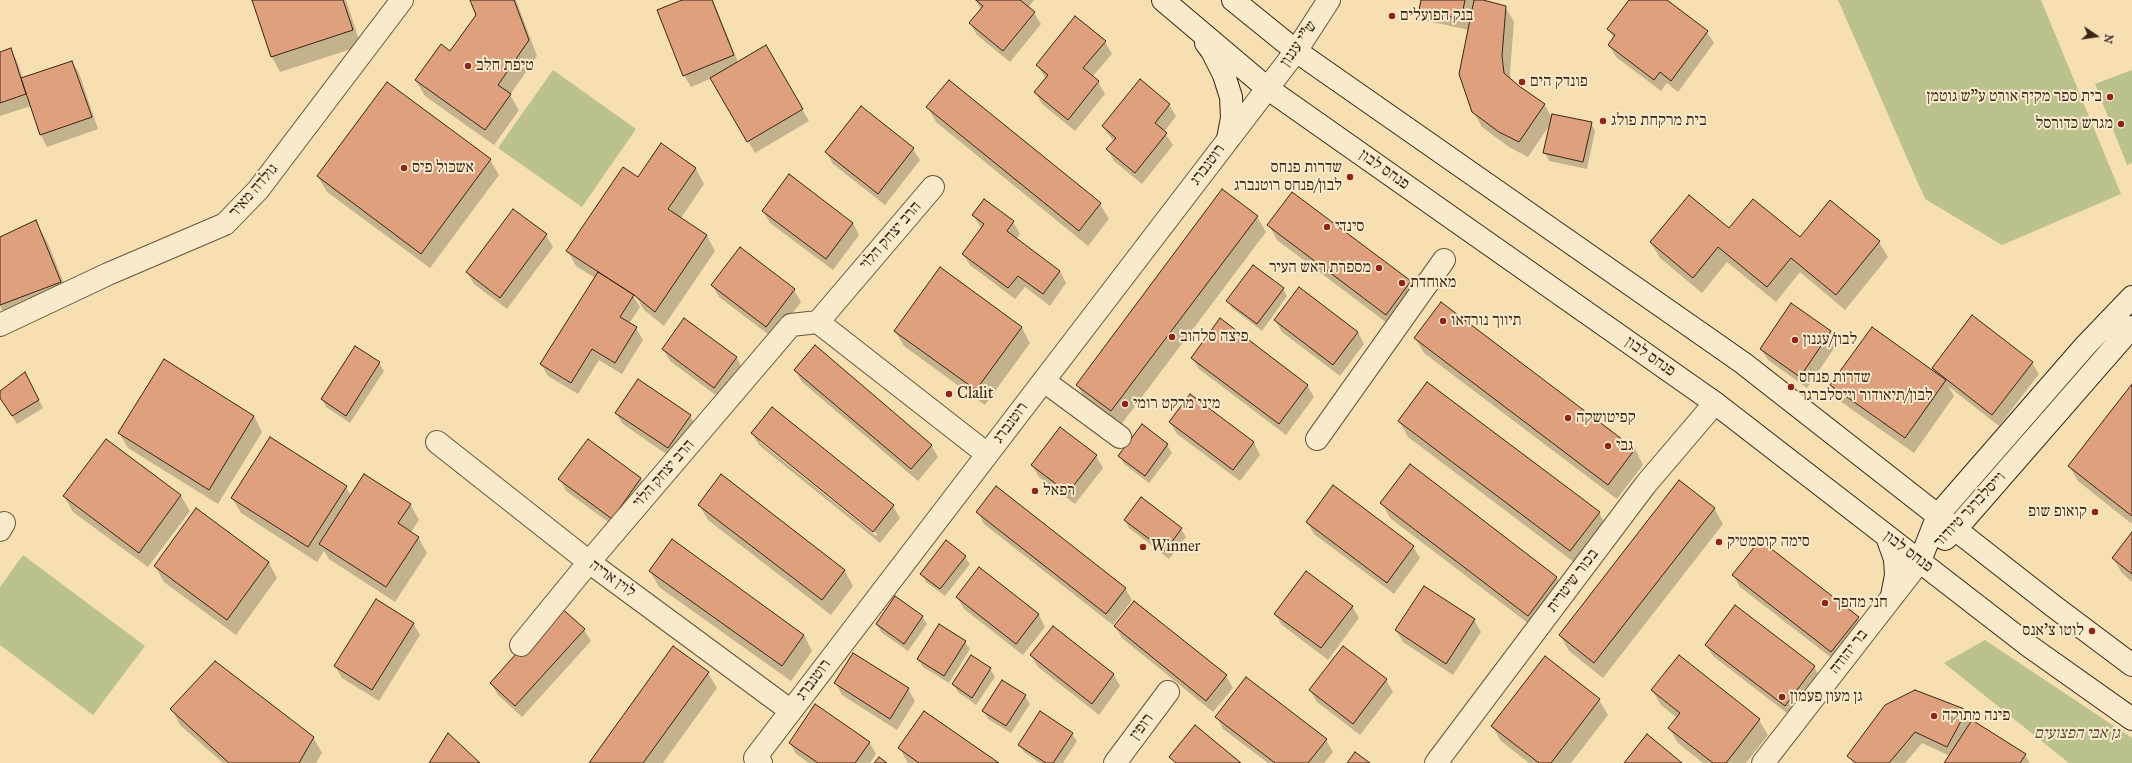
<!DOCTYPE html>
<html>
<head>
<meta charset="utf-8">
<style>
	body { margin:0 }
	#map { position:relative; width:2132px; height:763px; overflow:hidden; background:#f6dfb1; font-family:"IM FELL Great Primer",serif }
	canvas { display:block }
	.north { position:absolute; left:2076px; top:16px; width:40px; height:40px; -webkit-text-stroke:3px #f9eacc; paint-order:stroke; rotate:103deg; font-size:11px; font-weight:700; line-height:16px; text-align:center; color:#3b2514 }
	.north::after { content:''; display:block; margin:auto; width:14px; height:18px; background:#3b2514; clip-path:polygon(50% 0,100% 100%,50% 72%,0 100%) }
</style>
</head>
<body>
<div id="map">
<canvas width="2132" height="763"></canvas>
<div class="north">N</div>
</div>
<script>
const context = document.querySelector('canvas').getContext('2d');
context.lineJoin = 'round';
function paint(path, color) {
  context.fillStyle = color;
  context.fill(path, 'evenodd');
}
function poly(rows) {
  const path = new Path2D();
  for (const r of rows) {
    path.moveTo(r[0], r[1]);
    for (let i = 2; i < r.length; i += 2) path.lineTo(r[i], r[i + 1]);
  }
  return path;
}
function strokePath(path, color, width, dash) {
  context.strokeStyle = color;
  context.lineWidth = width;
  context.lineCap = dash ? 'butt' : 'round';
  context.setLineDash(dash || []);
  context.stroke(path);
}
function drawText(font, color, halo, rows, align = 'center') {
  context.font = font + ' "IM FELL Great Primer","Frank Ruhl Libre",serif';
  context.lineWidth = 4;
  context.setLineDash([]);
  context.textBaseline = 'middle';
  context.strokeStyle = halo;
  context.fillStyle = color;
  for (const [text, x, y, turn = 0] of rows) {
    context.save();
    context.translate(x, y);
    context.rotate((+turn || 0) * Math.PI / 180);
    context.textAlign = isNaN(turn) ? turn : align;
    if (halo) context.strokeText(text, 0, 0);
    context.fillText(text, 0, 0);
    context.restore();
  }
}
paint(poly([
	[1838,0,2041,0,2121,194,2002,245,1925,199],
	[553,70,636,129,582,207,498,148],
	[2132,70,2132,163,2127,165,2095,84],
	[23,555,145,646,93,715,0,645,0,587],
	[1985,640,2132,738,2132,763,2069,763,1944,663]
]), '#bbc28d');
paint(poly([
	[253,0,346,0,361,46,280,72,272,57],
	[471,0,516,0,537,56,510,95,519,110,494,145,425,96,416,81,451,53,477,15],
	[684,0,713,0,738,62,765,46,809,121,755,153,712,78,691,87,684,75],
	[975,0,1034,0,1028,8,1034,13,1041,24,1010,62,977,35,970,23,981,9],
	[1422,0,1479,0,1505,7,1514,22,1510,72,1511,81,1544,104,1552,118,1591,123,1595,131,1587,169,1549,161,1545,153,1551,123,1528,157,1509,147,1482,127,1473,111,1469,30,1427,21,1420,9],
	[1630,0,1665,0,1707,32,1714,43,1678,92,1667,83,1661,91,1616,57,1609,45,1614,38,1608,29],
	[1105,42,1112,54,1092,77,1098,82,1105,94,1075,131,1042,104,1035,92,1046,79,1037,65],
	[11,49,17,61,23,79,72,62,79,73,98,129,47,147,41,135,31,106,0,116,0,53],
	[949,81,1100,204,1109,219,1088,246,936,122,928,107],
	[1140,81,1169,105,1176,116,1164,132,1173,145,1142,184,1114,161,1108,150,1114,142,1103,127],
	[661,145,696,169,704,184,681,218,707,236,715,251,664,326,644,310,632,290,630,291,640,307,629,324,636,328,643,340,622,374,599,360,578,394,548,376,541,364,595,278,576,266,568,251,638,178],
	[913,149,920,160,885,205,833,164,826,152],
	[490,160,499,175,430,268,327,192,318,177],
	[1830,202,1879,242,1888,257,1845,310,1800,272,1776,302,1727,262,1702,293,1660,258,1651,243,1729,230,1800,239],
	[513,210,546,235,553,247,507,309,474,284,467,272],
	[763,211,853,223,859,235,833,270,770,223],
	[973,215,1013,222,1020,234,1016,239,1060,271,1066,283,1050,306,1025,287,1015,299,970,265,963,254,982,229],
	[1257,217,1266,232,1120,426,1086,400,1077,385],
	[35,222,48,243,72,304,12,326,0,306,0,238],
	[1269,225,1410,282,1419,297,1395,329,1277,240],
	[941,268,1022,328,1030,343,985,405,904,346,895,331],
	[712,285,794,290,801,302,773,338,719,297],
	[1283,289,1287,296,1262,331,1232,308,1228,301],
	[1275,320,1358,332,1364,344,1340,376,1282,332],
	[1830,332,1837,344,1807,388,1768,360,1761,349],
	[1415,338,1635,449,1643,465,1617,499,1424,353],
	[355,348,379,363,384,371,350,423,326,407,322,399],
	[663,349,736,357,743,369,721,399,670,361],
	[1192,358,1307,385,1314,397,1286,435,1199,369],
	[2032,363,2039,374,1999,426,1948,386,1954,396,1914,453,1840,401,1831,385,1937,375,1933,368],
	[795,370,931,445,938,457,918,481,802,382],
	[29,381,43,408,17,424,0,397,0,392],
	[2132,385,2132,524,2078,481,2069,466],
	[1190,395,1254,443,1260,455,1240,481,1177,434,1170,422],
	[773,408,893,506,900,518,880,543,759,445,752,433],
	[760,440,877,534,876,536,760,442],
	[616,413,690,416,697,428,675,460,623,424],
	[254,416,262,432,218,504,128,448,119,433],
	[1399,421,1599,513,1608,528,1579,566,1408,437],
	[106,440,181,496,190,511,148,567,73,512,64,496],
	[588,440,641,479,647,491,619,530,566,491,560,479],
	[1167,445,1172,453,1149,483,1124,464,1120,456],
	[1096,456,1103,468,1075,504,1039,477,1032,465],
	[346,487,351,496,410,504,419,520,411,532,418,537,427,553,395,602,329,559,324,551,317,562,241,513,232,498],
	[1142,498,1181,529,1186,537,1169,559,1129,528,1125,520],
	[1382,503,1556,577,1565,593,1537,630,1390,518],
	[699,505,845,571,853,586,831,615,708,520],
	[1714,508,1723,524,1603,678,1569,651,1560,635],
	[196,510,269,563,277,578,236,635,164,582,155,566],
	[978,512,1125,588,1132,600,1113,625,984,524],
	[1307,522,1413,547,1420,558,1394,594,1314,534],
	[2132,534,2132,582,2122,573,2113,558],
	[946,542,965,557,970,564,945,596,926,582,922,574],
	[979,568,1039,615,1045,627,1023,655,964,609,957,597],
	[650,571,804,635,812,651,791,681,659,587],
	[1733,575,1858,618,1865,629,1838,663,1740,587],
	[1352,606,1359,618,1328,660,1282,625,1275,614],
	[922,616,927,624,908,651,881,632,877,624],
	[1474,620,1481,632,1453,675,1403,642,1396,630],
	[413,623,420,635,379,701,342,678,335,666],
	[1115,626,1226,676,1233,688,1213,712,1122,638],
	[1053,627,1114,675,1120,686,1099,715,1038,667,1031,655],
	[584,630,591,641,522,717,498,695,491,683],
	[965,642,970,649,949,683,923,667,918,659],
	[1706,645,1814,667,1821,678,1792,717,1713,656],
	[853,654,908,689,915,701,897,730,842,695,836,683],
	[972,656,990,669,995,677,976,705,958,692,953,684],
	[1545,658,1599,700,1608,715,1571,763,1529,763,1501,741,1492,726],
	[708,673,717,688,663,763,590,763],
	[1386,680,1393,692,1360,735,1317,702,1310,690],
	[1652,690,1759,720,1768,735,1746,763,1703,763,1678,743,1669,728,1677,718,1661,705],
	[1025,696,1030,704,1011,733,988,719,984,711],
	[172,709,313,737,322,753,316,763,223,763,180,725],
	[1966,710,1972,721,2025,755,2030,763,1946,763,1950,756,1922,743,1905,763,1853,763,1849,756],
	[1217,717,1326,740,1333,752,1324,763,1268,763,1223,729],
	[1072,734,1077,741,1063,763,1040,763,1024,752,1019,745],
	[869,742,876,754,870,763,809,763,796,754,790,743],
	[900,749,997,763,908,763]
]), '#0003');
const building = poly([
	[252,0,343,0,353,30,271,57,252,0],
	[470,0,514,0,529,40,498,85,511,94,485,130,415,80,441,44,450,51,476,15,470,0],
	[682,0,712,0,734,55,683,76,657,10,682,0],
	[976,0,1020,0,1035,12,1003,51,969,23,983,6,976,0],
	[1421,0,1465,0,1461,19,1419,10,1421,0],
	[1474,0,1483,0,1506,6,1502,56,1504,73,1519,86,1545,104,1519,142,1499,132,1472,112,1459,74,1474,0],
	[1629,0,1667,0,1708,31,1671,81,1660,72,1654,80,1608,45,1615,35,1607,29,1629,0],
	[1075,16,1106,41,1083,68,1099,81,1068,120,1034,92,1048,75,1036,65,1075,16],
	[766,45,803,109,747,142,710,78,766,45],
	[11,48,26,94,0,103,0,52,11,48],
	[72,61,92,117,40,135,21,78,72,61],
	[1140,79,1170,104,1155,123,1167,133,1135,173,1106,149,1116,138,1102,126,1140,79],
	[949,80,1101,203,1079,231,926,107,949,80],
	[387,82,491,159,421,254,317,176,387,82],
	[861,106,914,148,878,194,825,152,861,106],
	[1552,114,1592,122,1583,162,1543,153,1552,114],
	[661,143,696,168,668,209,707,235,655,312,634,295,566,251,623,167,638,177,661,143],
	[789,174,853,223,826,259,762,211,789,174],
	[1222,189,1258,216,1111,411,1076,385,1222,189],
	[1292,192,1411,281,1386,315,1267,225,1292,192],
	[1689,195,1729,228,1753,199,1800,237,1830,200,1880,241,1836,295,1791,258,1767,287,1718,247,1693,278,1650,242,1689,195],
	[984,199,1014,221,1007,231,1060,271,1043,294,1018,276,1008,288,962,254,984,224,972,215,984,199],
	[513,209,547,234,500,298,466,272,513,209],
	[36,220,61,282,0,305,0,237,36,220],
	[740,247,795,289,766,327,711,285,740,247],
	[1253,265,1284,288,1257,324,1226,301,1253,265],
	[940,267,1022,327,976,390,894,331,940,267],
	[598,272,634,295,620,317,637,327,615,363,592,349,571,383,540,364,598,272],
	[1299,287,1358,332,1333,365,1274,320,1299,287],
	[1441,302,1635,449,1608,485,1414,338,1441,302],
	[1791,303,1831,331,1800,377,1760,349,1791,303],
	[1972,315,2033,362,1992,415,1932,368,1972,315],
	[684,318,737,357,714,388,662,349,684,318],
	[1220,318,1308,385,1279,424,1191,358,1220,318],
	[1872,327,1946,380,1905,438,1830,385,1872,327],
	[815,345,932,445,911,469,794,370,815,345],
	[355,346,380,362,346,416,321,399,355,346],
	[164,359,254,416,209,490,118,433,164,359],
	[25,372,39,400,12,416,0,398,0,391,25,372],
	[638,379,691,415,668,448,615,413,638,379],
	[1427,382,1600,512,1570,551,1398,421,1427,382],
	[2132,384,2132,516,2068,466,2132,384],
	[1190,394,1254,442,1233,470,1169,422,1190,394],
	[772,407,894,505,873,532,751,433,772,407],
	[1142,424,1168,444,1145,476,1118,456,1142,424],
	[1060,427,1097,455,1068,493,1031,465,1060,427],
	[270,437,347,486,308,547,231,498,270,437],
	[106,439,181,495,139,553,63,496,106,439],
	[588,439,641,478,612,519,558,479,588,439],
	[1410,464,1557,577,1528,616,1380,503,1410,464],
	[364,474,411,504,398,523,419,537,386,587,319,544,364,474],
	[721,474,845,570,822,600,698,505,721,474],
	[1679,480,1715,508,1594,663,1559,635,1679,480],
	[1333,485,1414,546,1387,583,1306,522,1333,485],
	[996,486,1126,588,1106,614,976,512,996,486],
	[1141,497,1182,528,1165,551,1124,520,1141,497],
	[196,508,269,562,227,620,154,566,196,508],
	[2132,532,2132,574,2112,558,2132,532],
	[672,539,804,635,782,666,649,571,672,539],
	[946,540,966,556,940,589,920,574,946,540],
	[1760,540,1859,617,1831,652,1732,575,1760,540],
	[979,567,1039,614,1016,644,956,597,979,567],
	[1306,571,1353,606,1321,648,1274,614,1306,571],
	[1424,586,1475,619,1446,664,1395,630,1424,586],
	[895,596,923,616,904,644,876,624,895,596],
	[376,599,414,623,372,690,334,666,376,599],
	[1134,601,1227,675,1206,701,1114,626,1134,601],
	[1735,605,1815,666,1785,706,1705,645,1735,605],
	[559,606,585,629,515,706,490,683,559,606],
	[939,624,966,641,944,676,917,659,939,624],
	[1053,626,1114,674,1092,704,1030,655,1053,626],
	[673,646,709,672,643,763,589,763,673,646],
	[1343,646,1387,679,1353,724,1309,690,1343,646],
	[853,653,909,688,890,719,834,683,853,653],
	[971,655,991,668,972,698,952,684,971,655],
	[1679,655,1760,719,1726,763,1713,763,1668,728,1680,713,1651,690,1679,655],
	[1545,656,1600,699,1551,763,1539,763,1491,726,1545,656],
	[215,661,314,737,299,763,229,763,170,709,215,661],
	[1246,677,1327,739,1308,763,1275,763,1215,717,1246,677],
	[1002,680,1026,695,1006,726,982,711,1002,680],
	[1915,690,1967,710,1947,747,1915,732,1889,763,1856,763,1847,756,1885,705,1915,690],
	[815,704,870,742,855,763,818,763,789,743,815,704],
	[924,711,999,763,919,763,898,748,924,711],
	[1040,711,1073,733,1053,763,1046,763,1018,745,1040,711],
	[1972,720,2026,754,2020,763,1944,763,1972,720],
	[1195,725,1241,763,1176,763,1169,757,1195,725],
	[448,733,480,763,429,763,448,733],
	[1647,734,1682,763,1624,763,1647,734],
	[1355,752,1370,763,1347,763,1355,752],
	[879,757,887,763,874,763,879,757]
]);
paint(building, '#dfa17d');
strokePath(building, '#3b2514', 1);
const street = poly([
	[818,322,933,187],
	[0,325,108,274,225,224,258,190,402,0],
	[1044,381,1120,437],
	[1317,439,1444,260],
	[437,442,589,562,791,711],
	[0,530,4,523],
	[521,645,589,562,791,325,818,322,987,454],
	[761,763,755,758,1296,51,1329,0],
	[1115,763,1168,692],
	[1436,763,1646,484,1715,403],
	[1763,763,1920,561]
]);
const secondary = poly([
	[1163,0,1267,88,1715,403,2029,646,2132,719],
	[1233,0,1296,51,1743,363,2052,605,2132,665],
	[1206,43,1212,51,1224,75,1231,97,1232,118,1228,139],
	[1887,537,1895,559,1896,575,1892,596],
	[1945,539,1955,530,2132,327],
	[1920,561,1938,515,2086,345,2132,297]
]);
strokePath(street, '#6a543b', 24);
strokePath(secondary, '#3b2514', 24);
strokePath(street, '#f9eacc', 22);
strokePath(secondary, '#f9eacc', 22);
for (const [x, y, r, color] of [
	[1392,16,4,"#8f2418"],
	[468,66,4,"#8f2418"],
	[1522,82,4,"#8f2418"],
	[2110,97,4,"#8f2418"],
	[1603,121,4,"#8f2418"],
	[2121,124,4,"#8f2418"],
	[404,168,4,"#8f2418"],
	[1350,177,4,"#8f2418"],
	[1327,227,4,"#8f2418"],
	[1379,268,4,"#8f2418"],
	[1402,283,4,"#8f2418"],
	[1443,321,4,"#8f2418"],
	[1172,337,4,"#8f2418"],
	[1795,340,4,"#8f2418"],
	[1791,387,4,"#8f2418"],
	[949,394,4,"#8f2418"],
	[1125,404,4,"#8f2418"],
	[1568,418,4,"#8f2418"],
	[1608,446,4,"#8f2418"],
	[1035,491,4,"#8f2418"],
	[2095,512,4,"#8f2418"],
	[1719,542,4,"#8f2418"],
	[1143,547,4,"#8f2418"],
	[1825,603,4,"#8f2418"],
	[2092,631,4,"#8f2418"],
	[1782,697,4,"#8f2418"],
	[1934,716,4,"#8f2418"]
]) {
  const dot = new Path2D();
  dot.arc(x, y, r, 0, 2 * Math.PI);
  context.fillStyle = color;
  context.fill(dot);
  strokePath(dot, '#f9eacc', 1.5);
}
drawText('16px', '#3b2514', '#f9eacc', [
	["בנק הפועלים",1400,16],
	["טיפת חלב",476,66],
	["פונדק הים",1530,82],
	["בית ספר מקיף אורט ע\"ש גוטמן",2102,97,"right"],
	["בית מרקחת פולג",1611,121],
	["מגרש כדורסל",2113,124,"right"],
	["אשכול פיס",412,168],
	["שדרות פנחס",1342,168,"right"],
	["לבון/פנחס רוטנברג",1342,186,"right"],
	["סינדי",1335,227],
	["מספרת ראש העיר",1371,268,"right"],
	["מאוחדת",1410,283],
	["תיווך נורדאו",1451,321],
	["פיצה סלהוב",1180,337],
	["לבון/עגנון",1803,340],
	["שדרות פנחס",1799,378],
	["לבון/תיאודור וייסלברגר",1799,396],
	["Clalit",957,394],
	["מיני מרקט רומי",1133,404],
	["קפיטושקה",1576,418],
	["גבי",1616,446],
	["רפאל",1043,491],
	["קואופ שופ",2087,512,"right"],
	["סימה קוסמטיק",1727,542],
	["Winner",1151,547],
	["חני מהפך",1833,603],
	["לוטו צ'אנס",2084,631,"right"],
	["גן מעון פעמון",1790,697],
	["פינה מתוקה",1942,716]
], 'left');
drawText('16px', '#3b2514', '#f9eacc', [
	["ש\"י עגנון",1299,44,-55],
	["רוטנברג",1208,165,-53],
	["פנחס לבון",1384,170,35],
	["גולדה מאיר",254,191,-49],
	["הרב יצחק הלוי",891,236,-49],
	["פנחס לבון",1650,357,35],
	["רוטנברג",1011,423,-53],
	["הרב יצחק הלוי",664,474,-49],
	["וייסלברגר טיודור",1970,510,-47],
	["פנחס לבון",1908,552,37],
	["לוין אריה",612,579,36],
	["בכור שיטרית",1573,581,-53],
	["בר יהודה",1849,652,-52],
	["רוטנברג",814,680,-53],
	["רופין",1142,727,-53]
]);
drawText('italic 16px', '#5b4c32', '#f9eacc', [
	["גן אבי הפצועים",2077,734]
]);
</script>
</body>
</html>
